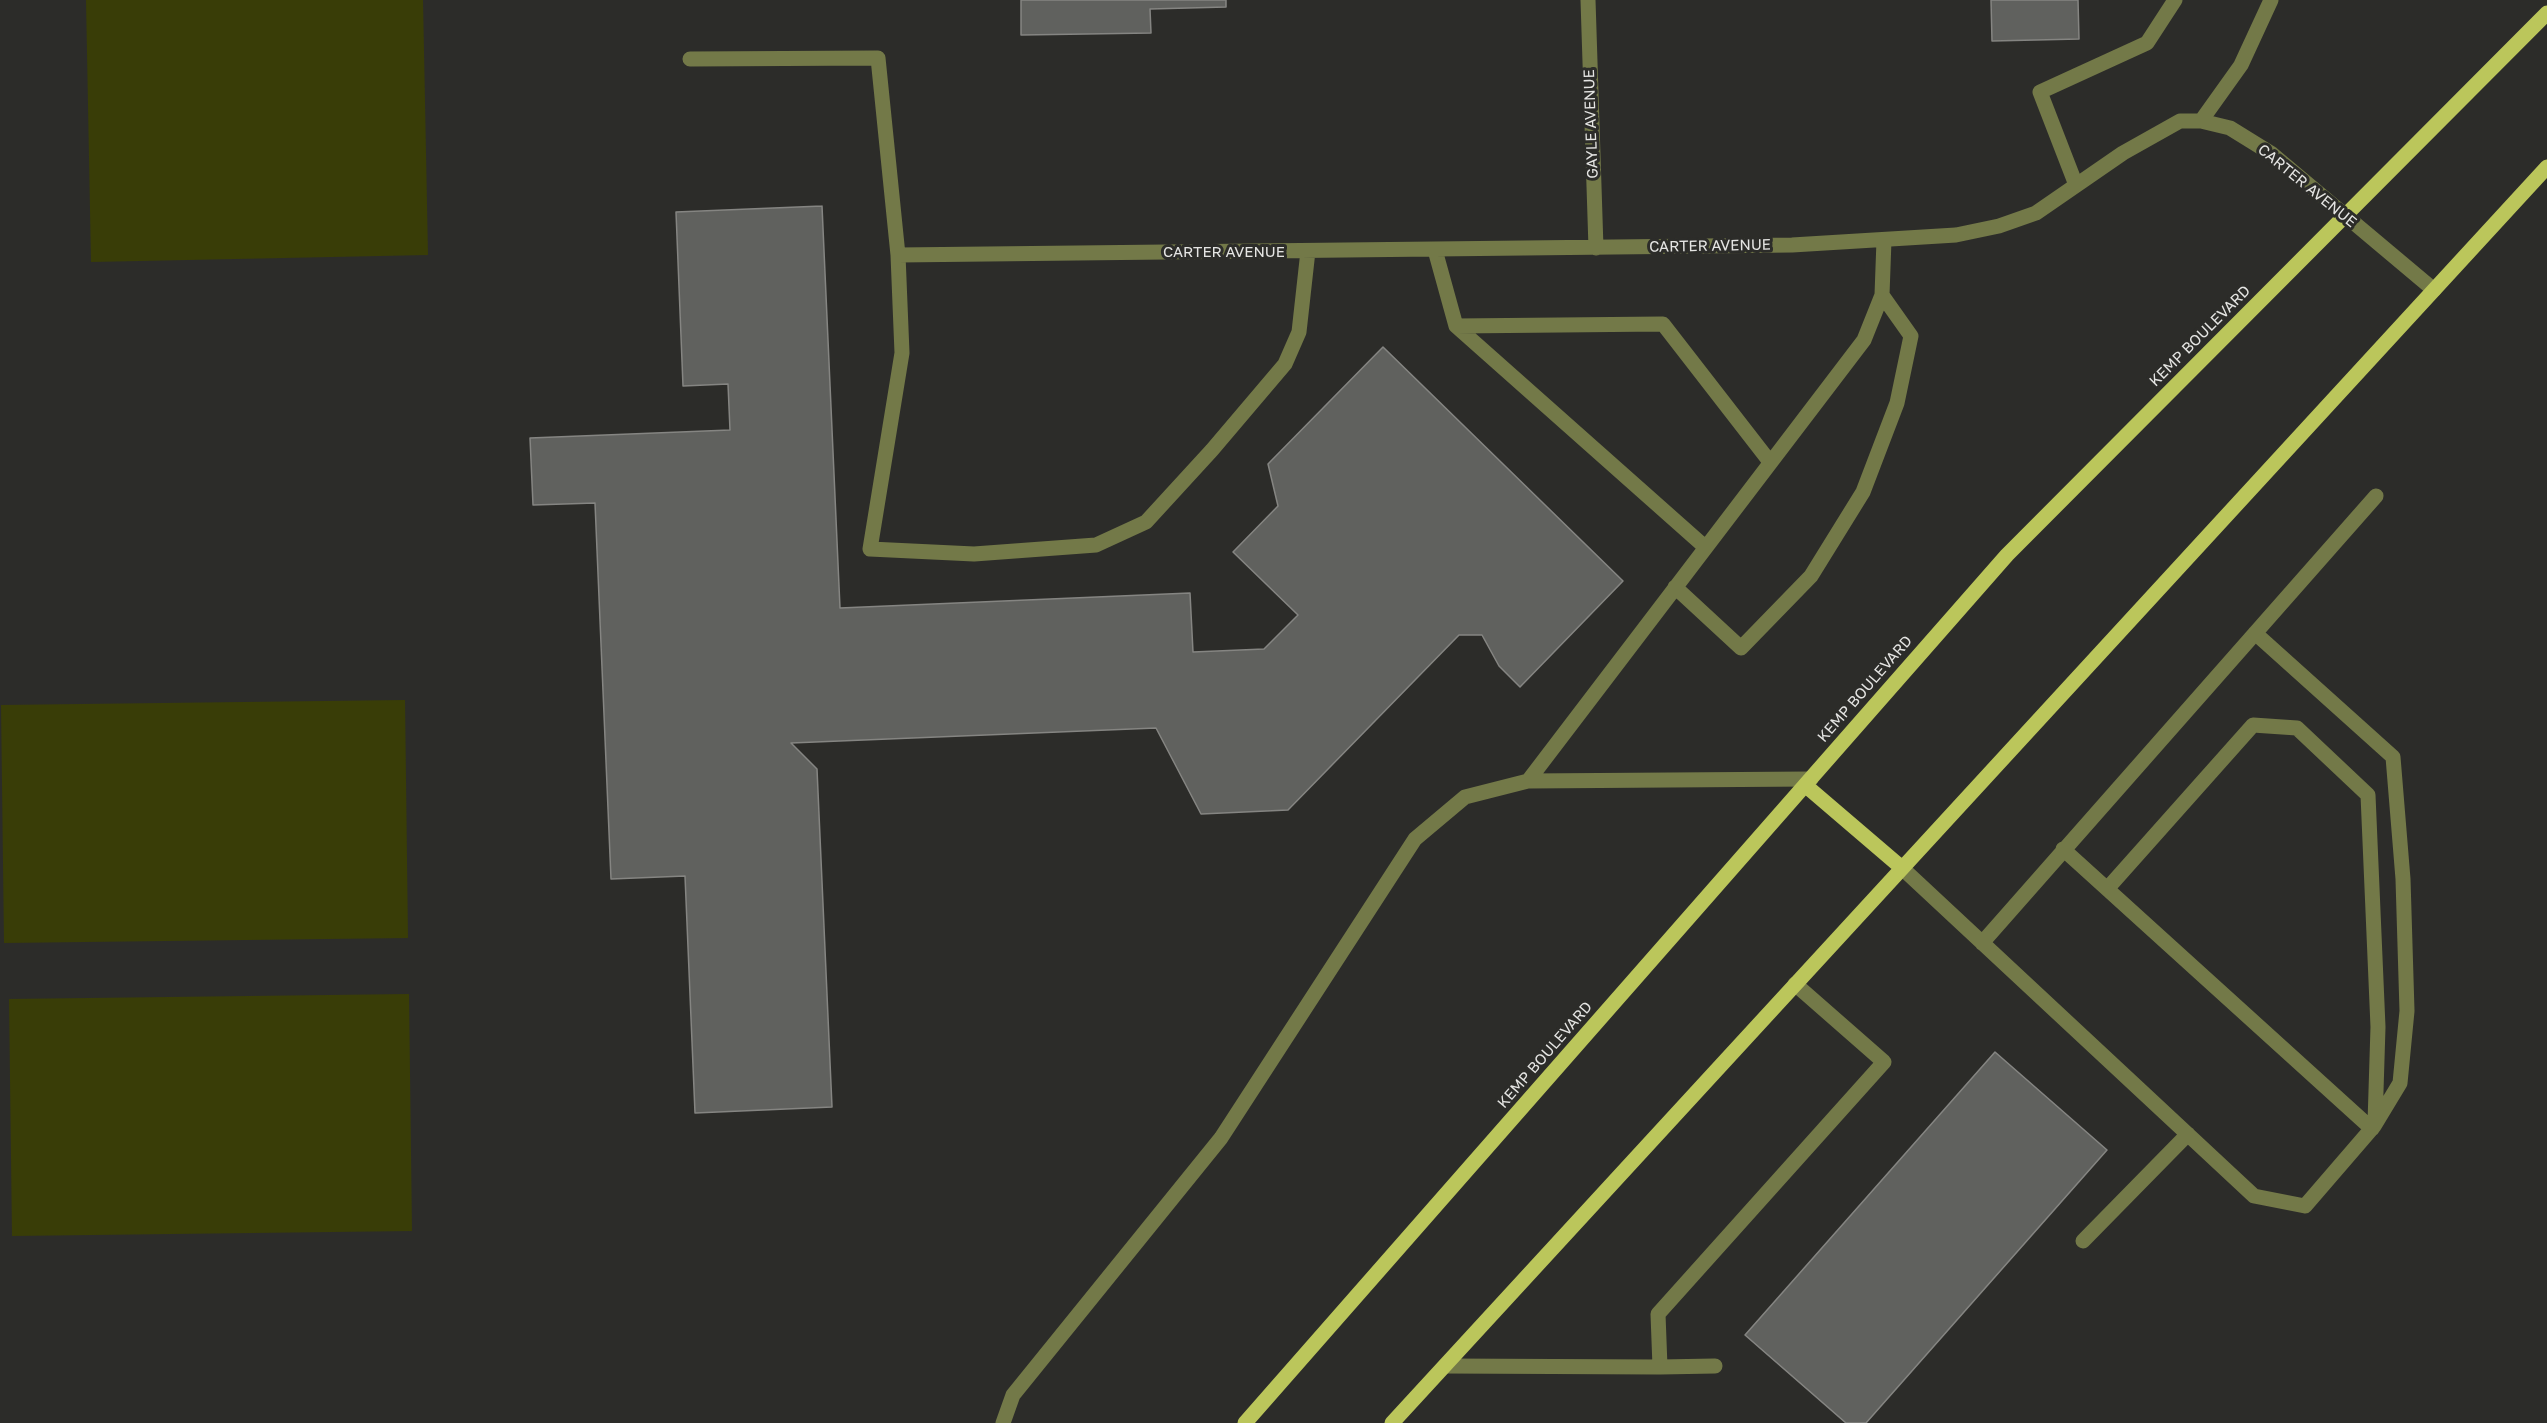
<!DOCTYPE html>
<html>
<head>
<meta charset="utf-8">
<style>
	body { margin:0 }
	canvas { display:block; background:#2c2c29 }
</style>
</head>
<body>
<canvas width="2547" height="1423"></canvas>
<script>
const context = document.querySelector('canvas').getContext('2d');
context.lineJoin = 'round';
function paint(path, color) {
  context.fillStyle = color;
  context.fill(path, 'evenodd');
}
function poly(rows) {
  const path = new Path2D();
  for (const r of rows) {
    path.moveTo(r[0], r[1]);
    for (let i = 2; i < r.length; i += 2) path.lineTo(r[i], r[i + 1]);
  }
  return path;
}
function strokePath(path, color, width, dash) {
  context.strokeStyle = color;
  context.lineWidth = width;
  context.lineCap = dash ? 'butt' : 'round';
  context.setLineDash(dash || []);
  context.stroke(path);
}
function drawText(font, color, halo, rows, align = 'center') {
  context.font = font + ' "Golos Text",sans-serif';
  context.lineWidth = 6;
  context.setLineDash([]);
  context.textBaseline = 'middle';
  context.strokeStyle = halo;
  context.fillStyle = color;
  for (const [text, x, y, turn = 0] of rows) {
    context.save();
    context.translate(x, y);
    context.rotate((+turn || 0) * Math.PI / 180);
    context.textAlign = isNaN(turn) ? turn : align;
    if (halo) context.strokeText(text, 0, 0);
    context.fillText(text, 0, 0);
    context.restore();
  }
}
paint(poly([
	[86,0,423,0,428,255,91,262],
	[405,700,408,938,4,943,1,705],
	[409,994,412,1231,12,1236,9,999]
]), '#393d07');
const building = poly([
	[1021,0,1226,0,1226,7,1150,9,1151,33,1021,35,1021,0],
	[1991,0,2078,0,2079,39,1992,41,1991,0],
	[822,206,840,608,1190,593,1193,652,1264,649,1298,615,1233,552,1278,506,1268,464,1383,347,1623,581,1520,687,1499,666,1482,635,1459,635,1288,810,1201,814,1156,728,791,743,817,769,832,1107,695,1113,685,876,611,879,595,503,533,505,530,438,730,430,728,384,683,386,676,212,822,206],
	[1995,1052,2107,1150,1866,1423,1846,1423,1745,1335,1995,1052]
]);
paint(building, '#60615e');
strokePath(building, '#858582', 1.5);
strokePath(poly([
	[1588,0,1596,248],
	[690,59,878,58,898,255,902,353,870,549,974,554,1096,545,1146,522,1212,450,1285,364,1299,332,1308,251],
	[2201,121,2241,65,2271,0],
	[2076,185,2040,92,2147,43,2175,0],
	[1435,250,1456,326,1705,547],
	[898,255,1792,245,1956,235,1999,226,2036,213,2123,153,2180,121,2201,121,2230,128,2272,154,2434,290],
	[1456,326,1663,324,1770,462],
	[1675,587,1741,648,1811,576,1863,492,1897,403,1911,336,1882,295],
	[1528,781,1864,340,1882,295,1884,240],
	[2063,849,2372,1129],
	[1902,868,2254,1196,2305,1206,2374,1126,2400,1083,2407,1011,2403,879,2393,757,2255,633],
	[2107,889,2253,725,2297,728,2368,795,2378,1027,2375,1123],
	[1982,943,2376,496],
	[2083,1241,2188,1134],
	[1445,1366,1660,1367,1658,1314,1884,1062,1795,984],
	[1660,1367,1715,1366],
	[1003,1423,1013,1395,1221,1138,1415,839,1465,797,1528,781,1811,779]
]), '#737948', 15);
strokePath(poly([
	[1805,785,1902,868],
	[1245,1423,2007,555,2547,13],
	[1392,1423,2547,167]
]), '#bbc65b', 15);
drawText('15px', '#e5e5e3', '#2c2c29', [
	["GAYLE AVENUE",1591,124,-92],
	["CARTER AVENUE",2307,186,39],
	["CARTER AVENUE",1710,246,-1],
	["CARTER AVENUE",1224,252],
	["KEMP BOULEVARD",2200,336,-45],
	["KEMP BOULEVARD",1865,689,-49],
	["KEMP BOULEVARD",1545,1055,-49]
]);
</script>
</body>
</html>
